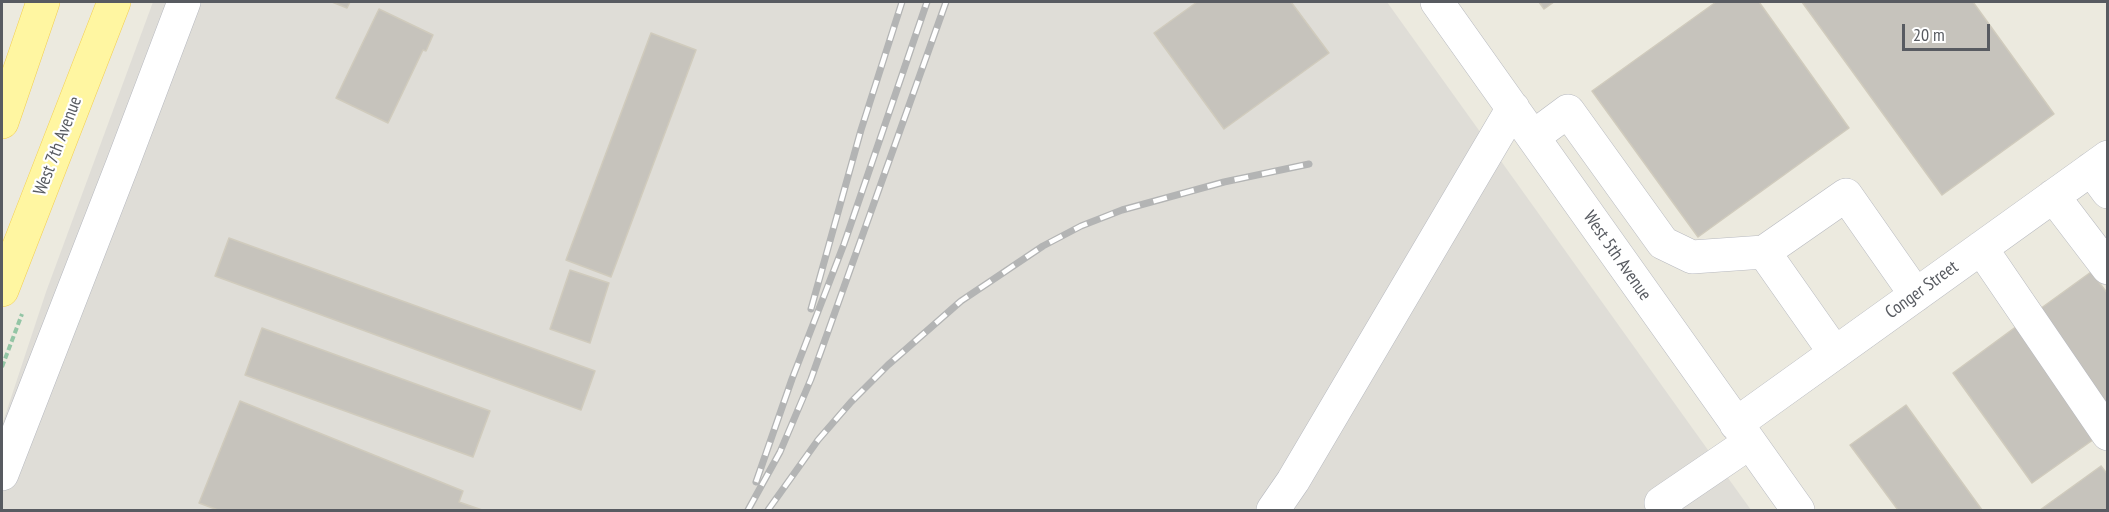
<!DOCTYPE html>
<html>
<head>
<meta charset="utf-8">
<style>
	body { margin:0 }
	#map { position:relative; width:2109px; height:512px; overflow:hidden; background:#eceadf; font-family:"PT Sans Narrow",sans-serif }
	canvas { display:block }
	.frame { position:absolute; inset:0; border:3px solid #585b61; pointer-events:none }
	.scale { position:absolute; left:1902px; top:24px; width:88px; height:27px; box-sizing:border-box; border:3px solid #585b61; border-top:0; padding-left:8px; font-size:18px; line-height:21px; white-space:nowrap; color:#585b61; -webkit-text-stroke:4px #fff; paint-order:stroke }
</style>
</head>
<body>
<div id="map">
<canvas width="2109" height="512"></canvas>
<div class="frame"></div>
<div class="scale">20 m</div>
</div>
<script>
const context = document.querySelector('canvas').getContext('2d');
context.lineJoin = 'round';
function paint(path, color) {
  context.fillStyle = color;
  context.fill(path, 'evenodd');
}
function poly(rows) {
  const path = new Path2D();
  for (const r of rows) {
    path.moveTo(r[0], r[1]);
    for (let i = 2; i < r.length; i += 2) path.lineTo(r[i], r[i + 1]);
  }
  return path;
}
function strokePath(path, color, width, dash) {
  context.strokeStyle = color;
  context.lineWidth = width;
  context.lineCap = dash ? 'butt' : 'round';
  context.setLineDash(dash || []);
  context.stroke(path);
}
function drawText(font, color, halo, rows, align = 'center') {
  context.font = font + ' "PT Sans Narrow",sans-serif';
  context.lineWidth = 4.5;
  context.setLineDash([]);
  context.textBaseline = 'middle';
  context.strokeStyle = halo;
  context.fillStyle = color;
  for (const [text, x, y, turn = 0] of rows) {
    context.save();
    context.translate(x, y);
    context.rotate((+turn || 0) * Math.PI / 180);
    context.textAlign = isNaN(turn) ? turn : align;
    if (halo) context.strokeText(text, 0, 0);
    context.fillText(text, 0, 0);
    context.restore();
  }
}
paint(poly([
	[153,2,1387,2,1751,510,2,510,2,425,46,292]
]), '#dfddd7');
const building = poly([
	[332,2,350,2,347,8,332,2],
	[1197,2,1291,2,1329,53,1224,129,1154,33,1197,2],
	[1539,2,1554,2,1544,9,1539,2],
	[1716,2,1759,2,1849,128,1698,237,1592,91,1716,2],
	[1802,2,1973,2,2054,114,1942,195,1802,2],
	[379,9,433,35,426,51,423,50,388,123,336,98,379,9],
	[651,33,696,50,611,277,566,260,651,33],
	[229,238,595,371,581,410,215,276,229,238],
	[570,270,609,283,590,343,550,329,570,270],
	[2091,272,2108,294,2108,418,2033,314,2091,272],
	[2017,326,2097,437,2032,483,1953,373,2017,326],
	[262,328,490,411,473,457,245,375,262,328],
	[240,401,463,491,459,502,482,510,218,510,199,503,240,401],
	[1906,405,1982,510,1898,510,1850,445,1906,405],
	[2101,466,2108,475,2108,510,2040,510,2101,466]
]);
paint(building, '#c6c3bc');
strokePath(building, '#d0cbbd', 1.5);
const minor = poly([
	[1437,2,1798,510],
	[1533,137,1568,111,1663,243,1692,257,1764,252],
	[2091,169,2108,192],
	[2053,196,2108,268],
	[1981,248,2108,434],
	[1835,353,1764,252,1846,195,1916,295],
	[1736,424,2108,157],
	[2,474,123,163,184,2],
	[1273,510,1293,481,1513,108],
	[1666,510,1661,503,1749,443]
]);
const major = poly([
	[2,122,43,2],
	[2,290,114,2]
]);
strokePath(minor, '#b7b9bf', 34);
strokePath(major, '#f3cf51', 34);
strokePath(poly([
	[2,367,22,314]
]), '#93c5a5', 4, [6, 3]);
strokePath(minor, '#fff', 33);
strokePath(major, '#fff6a1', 33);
const rail = poly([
	[811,309,861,130,902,2],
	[756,482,792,379,844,244,927,2],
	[748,510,780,452,811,379,946,2],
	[768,510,818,440,851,402,888,365,961,301,1043,246,1081,226,1122,210,1224,182,1309,164]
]);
strokePath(rail, '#b3b4b4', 7);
strokePath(rail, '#fff', 4.5, [14]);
drawText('18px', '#585b61', '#fff', [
	["West 7th Avenue",58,146,-69],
	["West 5th Avenue",1617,256,55],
	["Conger Street",1922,290,-36]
]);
</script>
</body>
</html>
